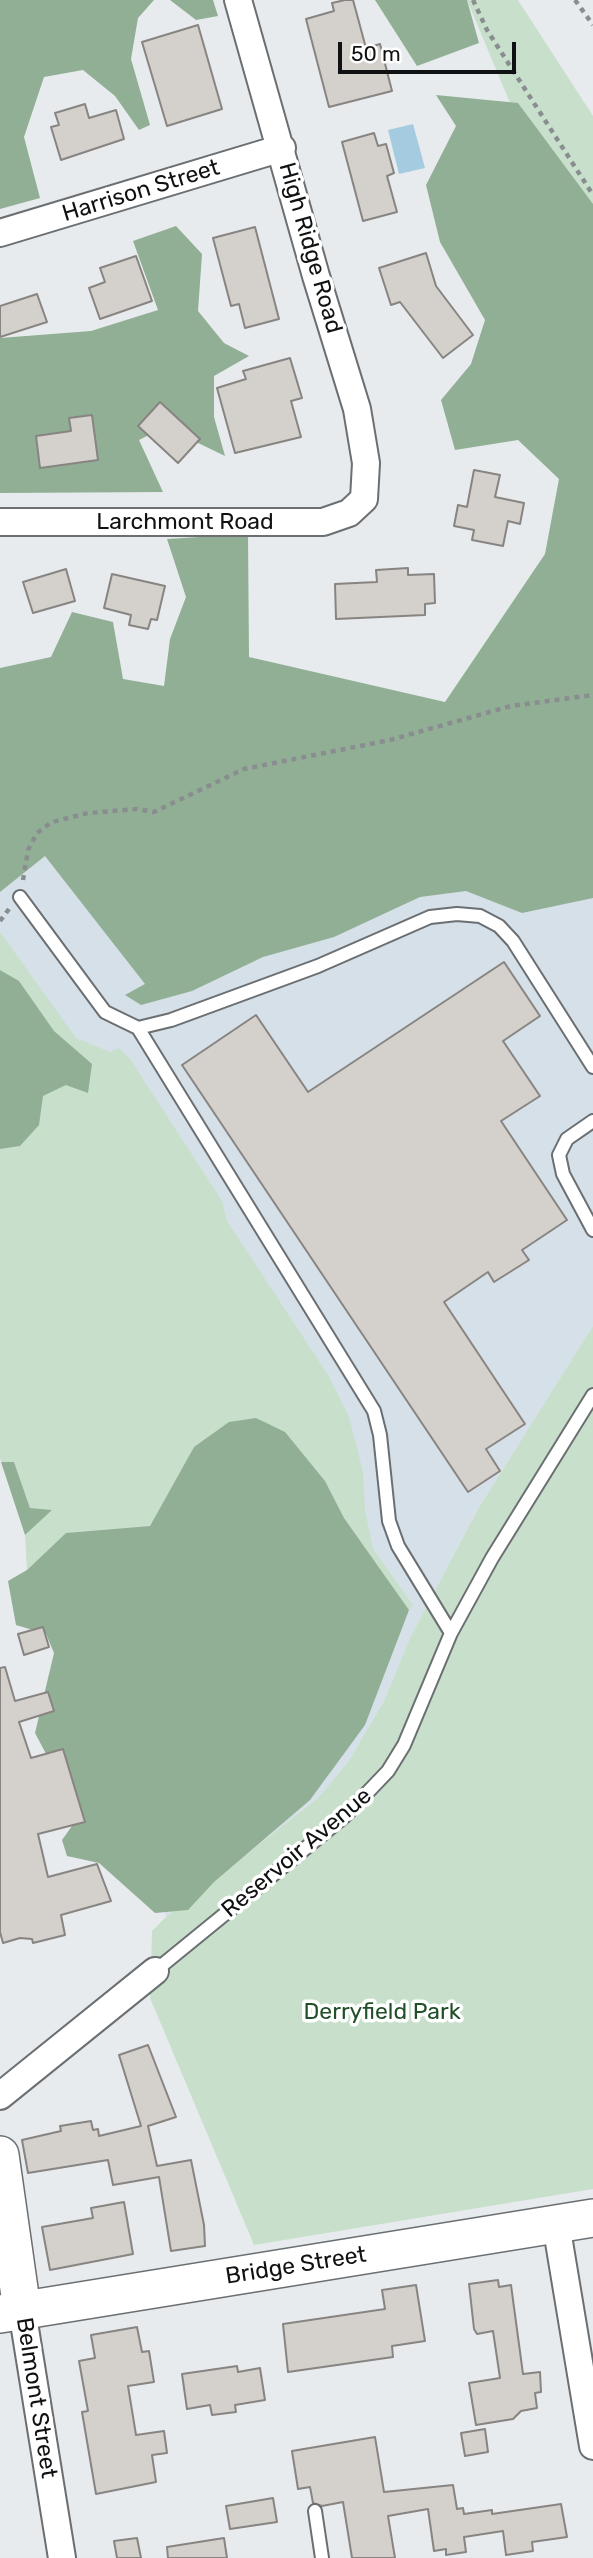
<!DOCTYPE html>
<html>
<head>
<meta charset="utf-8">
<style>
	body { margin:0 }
	#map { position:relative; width:593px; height:2558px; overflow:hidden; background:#e7ebee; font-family:Rubik,sans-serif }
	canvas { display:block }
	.scale { position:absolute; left:338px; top:42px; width:178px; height:32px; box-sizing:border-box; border:4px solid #0f1112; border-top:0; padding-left:9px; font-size:21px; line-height:24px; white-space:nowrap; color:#0f1112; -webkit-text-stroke:5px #fff; paint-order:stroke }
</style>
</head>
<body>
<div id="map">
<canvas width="593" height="2558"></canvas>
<div class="scale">50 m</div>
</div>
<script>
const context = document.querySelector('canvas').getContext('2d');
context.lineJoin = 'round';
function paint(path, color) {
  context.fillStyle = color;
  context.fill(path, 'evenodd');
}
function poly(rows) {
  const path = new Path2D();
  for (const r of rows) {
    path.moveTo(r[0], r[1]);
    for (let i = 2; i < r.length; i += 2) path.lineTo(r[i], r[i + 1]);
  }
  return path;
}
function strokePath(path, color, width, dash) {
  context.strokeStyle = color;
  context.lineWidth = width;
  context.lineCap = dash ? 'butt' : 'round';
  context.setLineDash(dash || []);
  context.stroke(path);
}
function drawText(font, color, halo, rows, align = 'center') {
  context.font = font + ' Rubik,sans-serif';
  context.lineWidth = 7;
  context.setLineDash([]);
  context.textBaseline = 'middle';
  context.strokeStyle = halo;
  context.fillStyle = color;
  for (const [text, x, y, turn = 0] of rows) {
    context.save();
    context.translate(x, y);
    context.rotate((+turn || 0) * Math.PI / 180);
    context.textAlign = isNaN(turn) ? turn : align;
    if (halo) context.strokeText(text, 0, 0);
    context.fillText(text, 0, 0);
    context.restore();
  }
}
paint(poly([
	[0,724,593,743,593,1326,478,1509,410,1638,384,1701,348,1762,318,1798,166,1917,0,1402]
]), '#d5e0e8');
paint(poly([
	[467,0,518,0,593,116,593,238,515,115],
	[0,932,76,1038,110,1052,119,1048,130,1059,222,1201,227,1221,328,1375,349,1417,363,1472,365,1510,373,1549,413,1605,409,1610,344,1518,325,1481,285,1432,194,1447,150,1526,66,1533,27,1570,25,1535,51,1510,30,1508,14,1462,1,1462,0,1458,0,1149,20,1146,43,1096,66,1085,92,1065,54,1031,19,981,0,970],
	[593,1326,593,2189,254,2245,150,1998,152,1931,166,1917,318,1798,348,1762,384,1701,410,1638,478,1509]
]), '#c8e0cb');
paint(poly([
	[0,0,154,0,138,18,131,59,150,125,139,130,115,96,83,70,44,77,24,137,40,198,0,209],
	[170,0,213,0,218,16,196,20],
	[375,0,467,0,479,43,417,66],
	[436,95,518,103,593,204,593,898,522,913,466,891,420,897,334,937,263,957,192,991,141,1005,125,995,145,984,45,856,0,892,0,668,51,657,72,612,113,622,123,679,164,686,170,639,186,597,167,539,248,534,249,657,445,702,545,554,559,479,518,440,455,450,441,400,471,364,485,320,440,242,426,185,456,126],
	[176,226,202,254,198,311,224,343,249,356,214,376,214,417,225,456,165,427,139,440,163,492,0,493,0,338,91,331,158,310,133,241],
	[0,970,19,981,54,1031,92,1064,88,1093,66,1085,43,1096,39,1125,20,1146,0,1149],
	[256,1418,285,1432,325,1481,344,1518,409,1610,365,1725,310,1800,214,1882,188,1910,155,1913,99,1863,67,1856,62,1840,79,1816,35,1733,54,1653,46,1634,16,1625,8,1581,27,1570,66,1533,150,1526,194,1447,229,1422],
	[1,1462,14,1462,30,1508,52,1510,25,1535]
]), '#91af95');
paint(poly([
	[413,124,425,168,399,174,388,130]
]), '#a5cbe0');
const building = poly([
	[345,0,353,0,366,48,380,44,392,91,329,107,306,19,334,11,332,3,345,0],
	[198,25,222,109,167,126,142,42,198,25],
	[85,104,89,118,116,110,124,139,61,160,51,127,59,125,55,113,85,104],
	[374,133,378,146,386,144,394,173,387,176,397,212,363,221,342,142,374,133],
	[255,227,279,319,245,328,239,304,231,306,213,238,255,227],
	[426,253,436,286,473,335,443,358,400,302,391,305,379,268,426,253],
	[136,256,152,301,100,319,89,288,105,282,100,268,136,256],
	[37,294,47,322,0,337,0,306,37,294],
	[290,358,302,398,291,401,301,437,235,453,217,388,246,379,243,371,290,358],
	[160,402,200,439,178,463,138,426,160,402],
	[92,415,98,460,40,468,36,436,71,431,69,418,92,415],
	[474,470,500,475,495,497,524,503,520,524,508,521,503,546,472,540,474,530,454,526,458,505,467,507,474,470],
	[408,568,408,575,434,574,435,603,425,604,425,615,336,619,335,584,377,582,376,570,408,568],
	[66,569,75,601,33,613,23,582,66,569],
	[112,574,165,586,157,620,151,619,148,629,129,625,131,615,104,608,112,574],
	[504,962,540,1016,503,1041,540,1096,501,1121,567,1220,522,1250,529,1260,494,1282,488,1272,444,1302,525,1424,486,1449,500,1471,468,1492,182,1065,256,1015,308,1092,504,962],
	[43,1627,49,1647,24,1655,18,1634,43,1627],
	[5,1667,15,1701,48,1692,54,1711,19,1722,31,1758,63,1749,85,1822,38,1834,48,1877,97,1864,111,1901,61,1915,65,1935,33,1943,32,1939,20,1938,3,1943,0,1932,0,1668,5,1667],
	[148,2045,176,2117,148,2126,157,2166,191,2160,204,2225,205,2246,171,2251,159,2177,113,2185,108,2160,28,2173,22,2140,61,2131,60,2126,91,2121,93,2130,98,2129,99,2136,141,2126,119,2055,148,2045],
	[124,2202,133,2254,50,2270,42,2227,93,2218,91,2208,124,2202],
	[498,2280,499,2287,511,2285,523,2374,540,2372,541,2392,535,2393,537,2408,521,2411,513,2419,476,2425,469,2383,500,2378,493,2331,477,2334,474,2329,469,2284,498,2280],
	[416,2285,425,2341,392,2346,393,2357,288,2372,283,2324,385,2309,382,2290,416,2285],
	[137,2327,142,2352,149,2351,154,2382,128,2386,136,2435,164,2431,167,2453,152,2455,156,2482,96,2494,82,2412,88,2411,79,2361,95,2358,91,2335,137,2327],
	[237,2366,238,2372,260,2368,265,2400,235,2405,236,2412,212,2415,210,2405,187,2409,182,2374,237,2366],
	[485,2429,488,2452,465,2456,461,2433,485,2429],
	[375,2437,384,2492,453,2485,457,2509,463,2508,464,2514,492,2510,492,2514,561,2504,567,2537,532,2542,533,2551,506,2555,503,2531,464,2537,466,2552,446,2555,446,2549,434,2551,428,2509,388,2516,395,2558,352,2558,343,2502,322,2506,313,2503,310,2487,298,2489,292,2451,375,2437],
	[273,2498,277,2522,230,2529,226,2506,273,2498],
	[137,2538,141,2558,117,2558,114,2541,137,2538],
	[224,2538,227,2558,168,2558,167,2547,224,2538]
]);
paint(building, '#d4d1cd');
strokePath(building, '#888481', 2);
const lane = poly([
	[20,897,105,1012,138,1028,374,1411,380,1435,389,1521,398,1546,451,1633],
	[138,1028,171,1020,318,966,430,917,457,914,480,916,499,926,513,941,593,1067],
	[593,1121,567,1139,559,1155,563,1174,593,1230],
	[155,1971,345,1816,388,1771,404,1745,451,1633,492,1558,593,1395],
	[315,2511,322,2558]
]);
const street = poly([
	[0,233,282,148],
	[0,522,323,522,349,513,364,499,366,463,357,409,316,276,238,0],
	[0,2096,155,1971],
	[556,2224,593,2446],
	[22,2310,62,2558]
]);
const secondary = poly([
	[0,2155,22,2310],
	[0,2314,593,2218]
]);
strokePath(lane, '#6b6f72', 16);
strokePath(street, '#6b6f72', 30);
strokePath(secondary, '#6b6f72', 40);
strokePath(poly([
	[473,0,487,30,593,195],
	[575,0,593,25],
	[23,880,28,850,37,833,52,822,88,813,137,809,154,812,244,769,390,740,511,706,593,695],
	[0,921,9,909]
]), '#8a8d8f', 4.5, [5, 5]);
strokePath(lane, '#fff', 12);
strokePath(street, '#fff', 26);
strokePath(secondary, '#fff', 37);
drawText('23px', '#0f1112', '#fff', [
	["Harrison Street",141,191,-17],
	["High Ridge Road",310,248,74],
	["Larchmont Road",185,522],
	["Reservoir Avenue",297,1853,-40],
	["Bridge Street",296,2266,-9],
	["Belmont Street",36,2398,81]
]);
drawText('23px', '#214f2a', '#fff', [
	["Derryfield Park",382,2012]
]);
</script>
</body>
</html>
